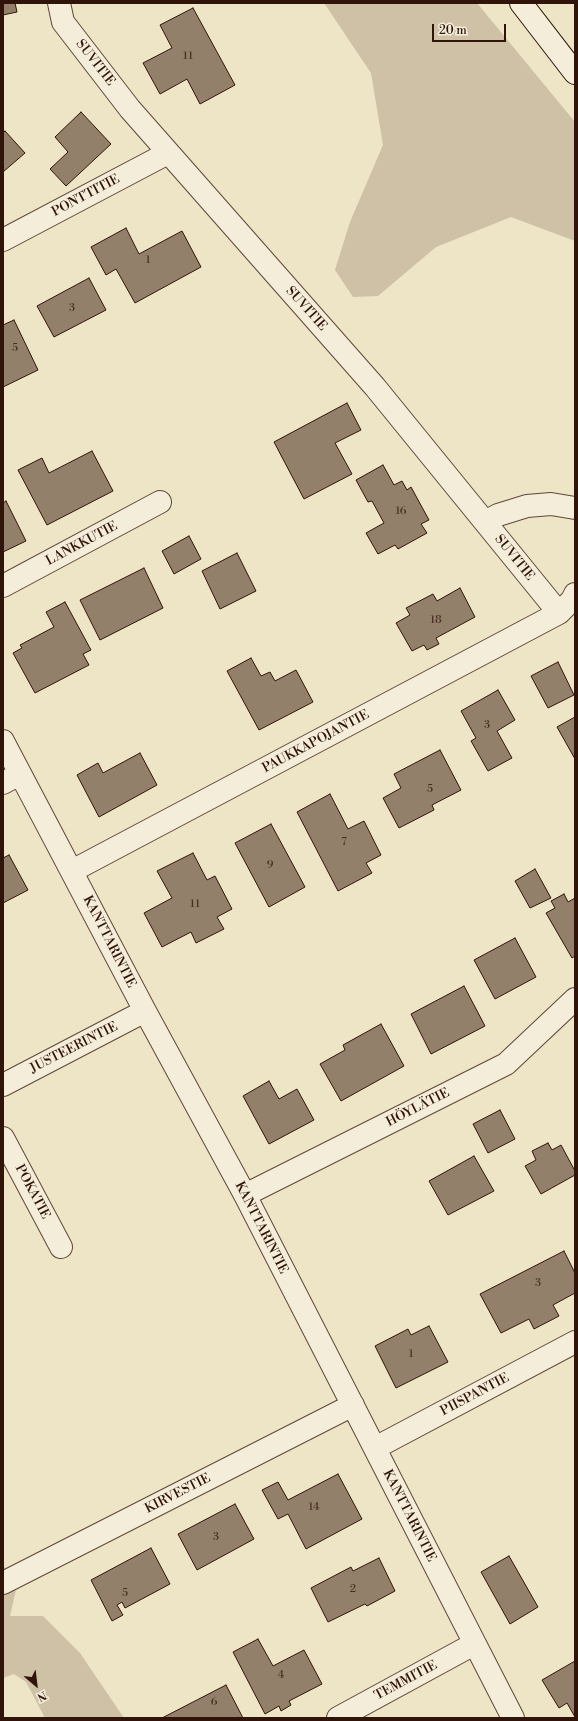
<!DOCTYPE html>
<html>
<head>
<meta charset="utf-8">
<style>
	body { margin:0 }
	#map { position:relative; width:578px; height:1721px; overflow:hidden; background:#eee4c6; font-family:"Libre Bodoni",serif }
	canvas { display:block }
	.frame { position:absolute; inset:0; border:4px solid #301409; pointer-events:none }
	.north { position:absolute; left:16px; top:1665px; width:40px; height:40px; -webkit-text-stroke:3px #f4edda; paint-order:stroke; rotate:152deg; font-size:11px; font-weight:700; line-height:16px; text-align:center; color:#301409 }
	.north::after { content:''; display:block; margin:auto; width:14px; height:18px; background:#301409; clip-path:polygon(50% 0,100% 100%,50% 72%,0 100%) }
	.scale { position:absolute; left:432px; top:24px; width:74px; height:18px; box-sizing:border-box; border:2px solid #301409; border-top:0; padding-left:5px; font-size:12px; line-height:14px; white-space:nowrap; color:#301409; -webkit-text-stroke:3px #f4edda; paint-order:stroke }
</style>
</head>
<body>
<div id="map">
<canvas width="578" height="1721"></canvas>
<div class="frame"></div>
<div class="north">N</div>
<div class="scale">20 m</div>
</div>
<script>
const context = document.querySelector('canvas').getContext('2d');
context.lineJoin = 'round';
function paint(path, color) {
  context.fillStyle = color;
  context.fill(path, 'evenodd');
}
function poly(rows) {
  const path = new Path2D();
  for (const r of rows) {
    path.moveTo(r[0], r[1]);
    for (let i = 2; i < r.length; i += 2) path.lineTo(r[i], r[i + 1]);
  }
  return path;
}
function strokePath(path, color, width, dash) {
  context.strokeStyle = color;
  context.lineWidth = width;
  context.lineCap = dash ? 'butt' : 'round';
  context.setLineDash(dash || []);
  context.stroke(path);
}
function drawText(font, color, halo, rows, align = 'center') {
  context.font = font + ' "Libre Bodoni",serif';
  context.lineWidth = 3;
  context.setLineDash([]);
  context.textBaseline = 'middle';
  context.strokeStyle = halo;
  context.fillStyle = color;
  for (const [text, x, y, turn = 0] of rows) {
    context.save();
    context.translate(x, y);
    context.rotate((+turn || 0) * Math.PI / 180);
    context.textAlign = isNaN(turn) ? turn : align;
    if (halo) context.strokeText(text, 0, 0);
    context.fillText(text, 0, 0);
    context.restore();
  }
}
paint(poly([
	[324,3,477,3,575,122,575,241,511,217,436,247,378,296,353,297,335,270,350,222,383,145,371,73],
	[3,1565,17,1585,10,1616,43,1616,80,1653,124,1718,45,1718,26,1682,14,1674,3,1678]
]), '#cec1a6');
const building = poly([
	[3,3,15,3,17,12,3,15,3,3],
	[193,8,235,85,200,104,187,79,160,94,143,63,172,48,160,25,193,8],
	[81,112,111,144,66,186,50,169,68,152,55,137,81,112],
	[5,131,25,153,3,172,3,133,5,131],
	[126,228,139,254,182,231,201,267,135,303,116,269,106,275,91,247,126,228],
	[89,278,106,310,54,337,37,306,89,278],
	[14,320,38,370,3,387,3,325,14,320],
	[347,403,361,430,335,443,352,474,304,499,274,442,347,403],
	[92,451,113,491,47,525,18,470,42,458,49,473,92,451],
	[383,465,394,485,402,481,407,490,411,487,429,520,421,524,427,533,398,549,395,545,378,554,366,533,384,523,372,501,368,502,356,480,383,465],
	[6,501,26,541,3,552,3,503,6,501],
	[189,536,201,559,174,574,162,551,189,536],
	[237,553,256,591,220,609,202,571,237,553],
	[144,568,163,608,100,640,80,600,144,568],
	[460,588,475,617,436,638,439,644,427,650,424,645,412,651,396,623,410,615,406,608,433,594,437,601,460,588],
	[65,602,91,650,83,654,89,665,35,693,13,653,22,648,20,645,54,627,46,612,65,602],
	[251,658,261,676,270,672,275,681,296,670,313,702,259,730,227,671,251,658],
	[558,662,574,695,548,708,531,676,558,662],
	[498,690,515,720,497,731,512,758,488,771,471,741,476,738,461,711,498,690],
	[575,717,575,759,557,727,575,717],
	[440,750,461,790,432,805,434,810,399,828,383,798,401,788,394,774,440,750],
	[140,753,157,785,99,817,77,775,98,763,103,773,140,753],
	[330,794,348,829,364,821,381,855,366,863,372,873,338,891,297,812,330,794],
	[271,824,305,887,269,907,235,843,271,824],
	[193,853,207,880,215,876,232,909,217,917,224,929,196,943,191,932,162,947,144,913,172,898,157,871,193,853],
	[9,855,28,890,3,903,3,858,9,855],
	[535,869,551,898,530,908,515,881,535,869],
	[564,894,568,902,575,898,575,956,572,958,546,913,555,908,551,901,564,894],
	[515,938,536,977,495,999,474,960,515,938],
	[464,986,485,1026,431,1054,411,1014,464,986],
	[381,1024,404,1066,341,1101,320,1064,345,1050,343,1045,381,1024],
	[269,1081,279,1099,297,1089,314,1120,269,1144,243,1096,269,1081],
	[500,1110,515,1139,488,1153,473,1124,500,1110],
	[548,1143,552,1150,561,1145,575,1171,575,1175,541,1194,525,1166,536,1160,532,1151,548,1143],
	[474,1156,494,1191,448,1215,429,1181,474,1156],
	[564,1251,575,1273,575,1293,553,1305,559,1316,534,1329,529,1319,501,1333,480,1294,564,1251],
	[429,1326,448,1362,396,1388,375,1346,408,1329,411,1335,429,1326],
	[338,1474,362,1519,306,1549,288,1514,278,1519,262,1490,278,1482,288,1500,338,1474],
	[235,1504,254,1539,197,1570,178,1534,235,1504],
	[151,1548,170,1584,125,1608,122,1602,117,1605,123,1615,112,1621,91,1580,151,1548],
	[509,1556,538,1607,510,1624,481,1572,509,1556],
	[379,1558,395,1591,367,1606,365,1604,328,1622,311,1588,351,1567,353,1571,379,1558],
	[258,1639,273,1666,304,1650,322,1684,289,1701,291,1705,281,1711,279,1706,265,1714,233,1652,258,1639],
	[575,1661,575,1718,572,1718,575,1717,567,1703,559,1708,542,1680,575,1661],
	[226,1685,243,1718,162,1718,226,1685]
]);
paint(building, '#93806b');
strokePath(building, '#301409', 1);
const street = poly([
	[59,3,63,22,130,109,375,387,559,613],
	[3,240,168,153],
	[485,522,498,515,527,506,551,504,575,508],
	[3,586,160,502],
	[3,741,145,1011,245,1195,513,1718],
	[3,783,20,774],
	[72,871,559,613,572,600,575,594],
	[3,1085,145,1011],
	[3,1138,61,1247],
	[245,1195,506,1064,575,999],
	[375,1448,575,1342],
	[3,1583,353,1405],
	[338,1718,474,1644]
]);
const secondary = poly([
	[521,3,575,73]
]);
strokePath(street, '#604838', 24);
strokePath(secondary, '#301409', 24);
strokePath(street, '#f4edda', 22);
strokePath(secondary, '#f4edda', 22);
drawText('11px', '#492f22', null, [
	["11",188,56],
	["1",148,260],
	["3",72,308],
	["5",15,348],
	["16",401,511],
	["18",436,620],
	["3",487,725],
	["5",430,789],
	["7",344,842],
	["9",270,865],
	["11",195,904],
	["3",538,1283],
	["1",411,1354],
	["14",314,1507],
	["3",216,1537],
	["2",353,1589],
	["5",125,1593],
	["4",281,1675],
	["6",214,1702]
]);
drawText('13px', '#301409', '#f4edda', [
	["SUVITIE",95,63,52],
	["PONTTITIE",86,196,-28],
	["SUVITIE",306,309,48],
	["LANKKUTIE",82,544,-28],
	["SUVITIE",514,558,51],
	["PAUKKAPOJANTIE",316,742,-28],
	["KANTTARINTIE",109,942,63],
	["JUSTEERINTIE",74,1048,-27],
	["HÖYLÄTIE",418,1108,-27],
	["POKATIE",32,1192,62],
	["KANTTARINTIE",261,1228,63],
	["PIISPANTIE",475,1395,-28],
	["KIRVESTIE",178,1494,-27],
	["KANTTARINTIE",409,1516,63],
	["TEMMITIE",406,1681,-28]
]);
</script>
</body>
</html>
